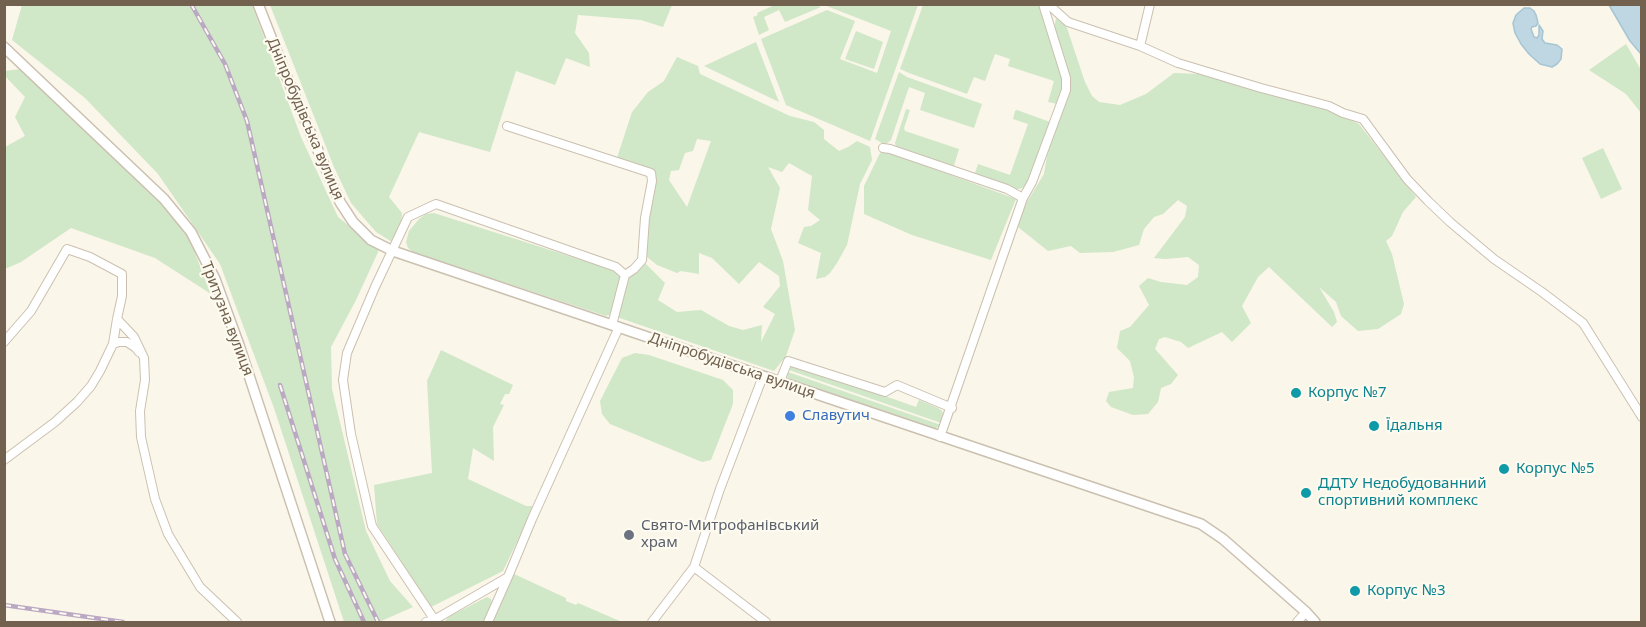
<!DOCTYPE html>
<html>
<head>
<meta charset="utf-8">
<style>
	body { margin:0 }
	#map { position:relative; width:1646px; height:627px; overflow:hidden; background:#faf6e9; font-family:"Noto Sans",sans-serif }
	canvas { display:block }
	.frame { position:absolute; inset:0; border:6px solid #72614f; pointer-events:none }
</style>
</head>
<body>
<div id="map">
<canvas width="1646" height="627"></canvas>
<div class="frame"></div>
</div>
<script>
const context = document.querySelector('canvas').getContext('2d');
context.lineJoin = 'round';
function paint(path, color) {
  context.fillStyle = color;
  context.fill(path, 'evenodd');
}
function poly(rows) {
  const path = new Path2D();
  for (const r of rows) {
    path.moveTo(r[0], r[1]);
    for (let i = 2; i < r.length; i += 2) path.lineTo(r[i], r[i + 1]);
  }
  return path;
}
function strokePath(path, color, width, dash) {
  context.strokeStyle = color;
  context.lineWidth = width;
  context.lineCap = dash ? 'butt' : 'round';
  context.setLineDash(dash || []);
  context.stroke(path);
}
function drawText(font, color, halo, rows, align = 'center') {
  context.font = font + ' "Noto Sans",sans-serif';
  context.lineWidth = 4.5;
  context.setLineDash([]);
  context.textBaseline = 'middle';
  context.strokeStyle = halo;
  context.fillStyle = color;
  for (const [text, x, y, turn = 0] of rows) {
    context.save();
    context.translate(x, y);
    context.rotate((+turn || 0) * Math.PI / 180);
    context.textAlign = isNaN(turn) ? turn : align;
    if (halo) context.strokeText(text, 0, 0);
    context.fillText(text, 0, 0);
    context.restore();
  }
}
paint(poly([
	[777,4,813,5,821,7,785,22,779,10,764,17,769,30,759,35,753,17,758,15,757,13],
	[22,5,252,5,301,137,338,217,379,250,356,300,331,347,332,389,366,531,390,581,413,607,379,622,344,622,274,408,220,264,158,174,85,98,12,40],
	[270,5,672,5,663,27,641,20,578,15,575,33,589,53,590,67,566,58,555,85,516,71,490,152,419,132,389,197,402,213,401,224,392,242,376,232,351,203,334,167],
	[824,5,918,5,870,141,786,105,761,39,827,10,855,21,840,59,877,73,891,31],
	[923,5,1041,5,1062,73,1063,89,1058,104,1048,102,1054,81,1008,66,1010,59,995,54,985,81,974,77,967,94,909,73,900,69],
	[1056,18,1066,25,1085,82,1092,96,1099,102,1120,105,1146,94,1174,73,1201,74,1259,92,1326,109,1359,124,1416,197,1403,212,1392,236,1386,241,1392,254,1404,304,1401,314,1378,329,1358,331,1341,316,1336,302,1319,287,1334,312,1337,322,1332,327,1269,267,1258,277,1242,306,1251,323,1232,342,1222,332,1188,348,1181,342,1165,337,1159,339,1155,349,1178,375,1171,384,1161,388,1158,402,1148,414,1133,415,1111,407,1106,401,1109,392,1133,388,1134,377,1130,361,1117,348,1120,331,1130,327,1149,305,1139,286,1148,278,1161,282,1187,285,1198,277,1199,265,1188,257,1165,259,1154,258,1185,217,1187,206,1178,200,1163,214,1154,217,1144,229,1139,245,1113,252,1080,253,1071,246,1048,251,1018,227,1025,205,1044,174,1049,143,1068,90,1054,29],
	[856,31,883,42,874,69,845,59],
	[756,42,779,102,704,66],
	[1626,44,1641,70,1641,113,1626,94,1589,70],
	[677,57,698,66,700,74,790,116,814,122,824,130,824,139,839,151,848,147,857,141,870,147,872,160,860,184,847,245,837,263,830,273,825,277,816,279,821,253,798,243,804,227,811,226,820,220,808,210,812,176,789,163,782,172,768,167,780,188,771,229,783,261,795,330,786,356,774,371,614,316,625,275,642,260,665,283,658,300,677,312,701,310,729,326,743,330,762,325,761,342,775,314,763,307,780,286,779,276,759,262,739,284,712,258,699,253,699,274,681,271,677,273,657,265,642,253,651,174,616,161,632,112,648,92,664,81],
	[697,139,711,141,687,207,669,180,671,171,679,170,685,153,693,151],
	[21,69,160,203,189,238,211,294,155,258,71,228,21,262,5,269,5,147,25,136,15,117,25,97,5,76,5,71],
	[899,72,907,77,982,104,974,128,920,110,925,93,909,87,891,140,885,145,875,139],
	[906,109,910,110,904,128,905,131,959,149,953,169,899,150,896,146,895,143],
	[1017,110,1050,122,1030,181,1025,187,1019,189,1014,189,974,176,978,164,1010,175,1028,124,1013,119,1015,111],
	[1603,148,1622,189,1601,199,1582,158],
	[881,151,888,152,1016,199,991,260,912,235,864,214,864,186],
	[434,213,616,271,621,278,612,314,606,316,413,252,408,248,406,242,409,231,419,219,426,214],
	[441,350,513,385,509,394,505,394,500,404,504,405,493,427,494,461,473,448,468,479,526,506,534,506,503,571,431,607,377,524,374,485,432,473,427,381],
	[635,353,649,355,723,380,733,390,733,404,711,460,702,462,610,424,602,414,600,401,622,358],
	[797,365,916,407,919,400,938,408,942,411,944,418,941,423,789,370,791,367],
	[788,372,941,425,939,427,932,429,790,380,787,377],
	[514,574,566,598,566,601,576,605,578,603,622,622,492,622],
	[487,597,491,599,492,603,484,622,445,622,448,617]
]), '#d0e7c8');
const water = poly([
	[1609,5,1641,5,1641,54,1630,41,1609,5],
	[1524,8,1530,8,1534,11,1536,15,1538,23,1536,26,1532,27,1531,29,1534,37,1537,38,1539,35,1539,25,1543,31,1542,39,1545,43,1557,45,1562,49,1561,59,1557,64,1552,67,1540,64,1529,54,1521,44,1515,33,1513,23,1516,15,1524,8]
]);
paint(water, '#bfd7e2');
strokePath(water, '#a6c5d3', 1.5);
const minor = poly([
	[1048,4,1068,22,1140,46,1178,63,1261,88,1329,106,1343,113,1363,119,1407,179,1428,201,1450,222,1494,259,1542,292,1583,323,1642,417],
	[1140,46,1150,4],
	[507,126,651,173,652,181,645,218,642,260,634,269,625,275,612,325],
	[883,148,890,149,1007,189,1023,198],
	[117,319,134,337,144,358,145,380,140,411,141,437,155,499,168,534,200,587,237,622],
	[4,342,31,311,67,249,90,257,122,274,122,296,117,319,113,344,100,371,91,386,77,402,55,422,4,460],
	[113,344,119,342,127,342,136,348,139,352],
	[780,381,788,361,885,392,897,385,952,408],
	[940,437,1023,198,1032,182,1066,90,1066,78,1043,4],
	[694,567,766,622],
	[426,622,434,620,508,577,532,519,619,327],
	[436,622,372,526,351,434,343,380,347,353,375,287,408,217,436,204,616,267,625,275],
	[488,622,508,577],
	[652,622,694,567,720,489,763,376],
	[1297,622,1306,612]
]);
const tertiary = poly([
	[258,4,285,73,340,202,353,222,371,240,393,251,1201,524,1223,539,1306,612,1315,622],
	[4,47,164,199,191,232,215,279,239,345,330,622]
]);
strokePath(minor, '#cbc0b0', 10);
strokePath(tertiary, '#cbc0b0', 12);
strokePath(minor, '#fff', 8);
strokePath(tertiary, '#fff', 9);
const rail = poly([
	[191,4,225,64,247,121,345,554,378,622],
	[280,385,335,559,364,622],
	[4,605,123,622]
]);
strokePath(rail, '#bba8c3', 4.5);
strokePath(rail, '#fdfaef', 2, [7]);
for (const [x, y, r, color] of [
	[1296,393,6,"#0f9aa8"],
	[790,416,6,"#3f7fe0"],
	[1374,426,6,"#0f9aa8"],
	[1504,469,6,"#0f9aa8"],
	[1306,493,6,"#0f9aa8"],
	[629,535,6,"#6b7280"],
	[1355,591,6,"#0f9aa8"]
]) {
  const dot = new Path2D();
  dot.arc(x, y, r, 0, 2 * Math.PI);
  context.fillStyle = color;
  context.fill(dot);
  strokePath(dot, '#fdfaef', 2);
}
drawText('15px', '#72614f', '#fdfaef', [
	["Дніпробудівська вулиця",305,119,67],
	["Тритузна вулиця",227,319,69],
	["Дніпробудівська вулиця",732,366,19]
]);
drawText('15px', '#0d838f', '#fdfaef', [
	["Корпус №7",1308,393],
	["Їдальня",1386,426],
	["Корпус №5",1516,469],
	["ДДТУ Недобудованний",1318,484],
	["спортивний комплекс",1318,501],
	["Корпус №3",1367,591]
], 'left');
drawText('15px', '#366cbe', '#fdfaef', [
	["Славутич",802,416]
], 'left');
drawText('15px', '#5b616d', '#fdfaef', [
	["Свято-Митрофанівський",641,526],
	["храм",641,543]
], 'left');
</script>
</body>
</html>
